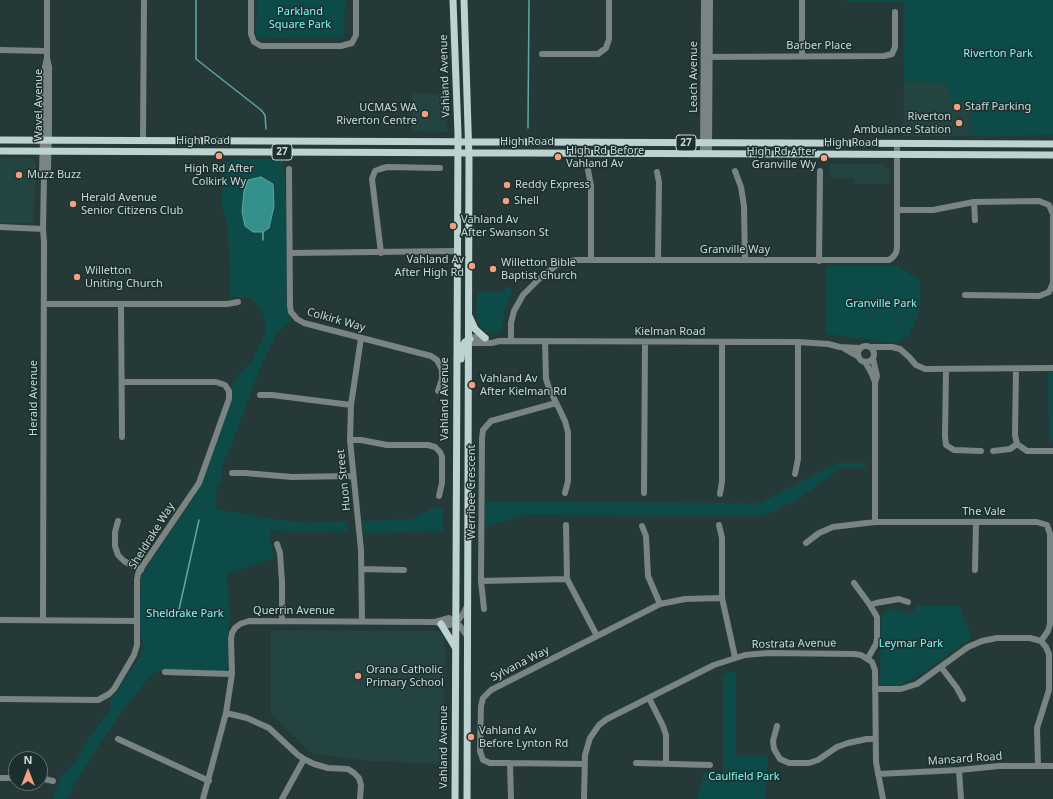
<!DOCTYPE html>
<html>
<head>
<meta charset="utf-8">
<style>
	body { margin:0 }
	#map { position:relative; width:1053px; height:799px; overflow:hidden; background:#243938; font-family:"Noto Sans",sans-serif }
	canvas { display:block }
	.north { position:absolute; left:8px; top:751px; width:40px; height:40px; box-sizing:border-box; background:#1a2f2e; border:1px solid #617372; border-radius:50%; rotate:0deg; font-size:11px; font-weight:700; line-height:16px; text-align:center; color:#ccd8d7 }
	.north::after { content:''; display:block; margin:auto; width:14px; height:18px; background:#f3a082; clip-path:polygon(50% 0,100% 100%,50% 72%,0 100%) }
</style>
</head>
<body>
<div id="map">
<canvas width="1053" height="799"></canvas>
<div class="north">N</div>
</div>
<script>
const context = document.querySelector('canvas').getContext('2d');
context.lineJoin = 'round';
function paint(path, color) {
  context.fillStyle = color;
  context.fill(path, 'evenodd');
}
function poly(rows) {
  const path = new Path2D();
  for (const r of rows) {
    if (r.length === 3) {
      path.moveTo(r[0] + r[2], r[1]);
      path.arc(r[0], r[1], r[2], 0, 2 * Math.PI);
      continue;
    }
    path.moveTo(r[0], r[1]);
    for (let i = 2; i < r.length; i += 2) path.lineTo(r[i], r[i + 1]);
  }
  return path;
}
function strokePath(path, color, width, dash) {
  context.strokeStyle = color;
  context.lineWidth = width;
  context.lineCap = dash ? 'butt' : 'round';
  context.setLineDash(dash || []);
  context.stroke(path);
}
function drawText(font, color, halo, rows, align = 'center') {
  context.font = font + ' "Noto Sans",sans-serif';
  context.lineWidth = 3;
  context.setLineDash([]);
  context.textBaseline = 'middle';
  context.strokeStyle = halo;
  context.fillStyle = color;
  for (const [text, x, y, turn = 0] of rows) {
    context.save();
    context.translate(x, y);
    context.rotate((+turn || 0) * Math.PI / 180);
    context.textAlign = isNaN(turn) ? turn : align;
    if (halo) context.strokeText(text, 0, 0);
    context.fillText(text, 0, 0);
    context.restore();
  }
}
paint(poly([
	[904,82,949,83,971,101,970,136,903,136],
	[412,94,445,94,447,132,411,131],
	[0,158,31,158,36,163,35,194,33,223,0,223],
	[830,164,883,164,889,170,889,184,855,184,855,178,830,178],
	[271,630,440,631,445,639,444,764,371,761,313,754,271,714]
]), '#244442');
paint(poly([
	[257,0,345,0,344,37,256,37],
	[846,0,1053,0,1053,135,970,136,971,101,949,101,949,83,904,82,903,2,846,2],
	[236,159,284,159,282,167,285,175,287,225,286,305,291,321,276,334,254,383,237,431,221,469,222,479,217,488,216,509,272,519,309,523,347,521,348,531,290,532,271,530,269,540,274,552,274,558,227,574,230,623,228,631,228,667,224,671,161,671,153,673,123,710,93,754,66,799,52,799,62,775,77,760,85,744,111,708,110,699,116,693,140,656,143,646,140,625,141,577,146,568,196,494,204,477,233,396,231,384,251,362,266,331,263,312,251,298,230,297,228,225,221,203,224,163],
	[826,266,897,266,920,280,920,312,908,336,894,343,826,334],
	[510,287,513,292,508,300,504,311,502,330,498,333,485,332,478,323,476,315,477,292,504,292,505,288],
	[1048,372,1053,372,1053,442,1049,441],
	[837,463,866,463,866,468,840,468,815,487,797,499,763,516,524,515,485,527,485,502,760,503],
	[432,508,443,508,443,531,363,533,362,521,412,519],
	[918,605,959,606,972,637,927,670,899,686,880,684,881,619,888,608,911,613],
	[730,672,736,672,736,755,767,755,768,761,765,799,697,799,704,772,723,773,723,674]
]), '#0d4b49');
const water = poly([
	[261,177,273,184,274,206,269,228,263,232,253,232,245,226,242,212,244,191,248,180,261,177]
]);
paint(water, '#33908b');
strokePath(water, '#61a6a2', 1);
strokePath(poly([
	[196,0,196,59,261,110,265,115,266,129],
	[528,128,529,0],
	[263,232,263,240],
	[178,614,199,520]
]), '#61a6a2', 1.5);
strokePath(poly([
	[251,0,251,34,254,42,261,46,341,46,352,43,356,35,356,0],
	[0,50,47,51],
	[542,54,598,54,606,48,609,39,609,0],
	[802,56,802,0],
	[704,57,884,56,892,54,895,47,895,12],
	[143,141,144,0],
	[703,154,704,0],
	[709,154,710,0],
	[289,169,290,306,291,312,297,319,304,323,431,356,437,360,442,370,442,379,438,391],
	[588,170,591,186,591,260],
	[735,171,741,187,744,206,745,260],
	[657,172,659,182,658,260],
	[44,176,48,170,49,131,49,67,47,58,47,0],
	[974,202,975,220],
	[897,210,933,210,974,202,1039,201,1049,205,1053,214],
	[0,227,43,229],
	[290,253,457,251],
	[381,253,372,179,375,171,380,169,387,167,440,168],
	[819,261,820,171],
	[965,295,1039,296,1049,292,1053,283,1053,217],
	[44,304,227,304,238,302],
	[121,305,122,437],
	[472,337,486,338],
	[361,338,351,405,350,440,361,550,362,621],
	[511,341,511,323,514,311,523,295,539,279,557,265,576,260,889,260,893,257,896,253,897,248,897,144],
	[545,341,546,379,549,388,565,421,568,432,568,481,565,493],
	[472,343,492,343,499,341,798,342,828,344,840,347,860,348],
	[866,354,8],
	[872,347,892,347,900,349,909,357,916,365,925,369,1053,368],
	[843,348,859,357],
	[873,359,877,376,875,383,875,522],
	[865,362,871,372,875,382],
	[1016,369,1015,435,1017,444,1027,451,1053,451],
	[946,370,945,436,946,445,954,450,981,451],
	[260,395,272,395,351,405],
	[350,440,361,440,387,445,428,445,435,447,440,452,442,457,442,483,439,496],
	[993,451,1010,449,1017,444],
	[232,473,245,473,292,477,353,476],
	[795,474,798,459,798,342],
	[644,493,645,342],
	[720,494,722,481,722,342],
	[118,521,115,532,115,546,118,555,124,561,141,570],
	[566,525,567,579,597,636],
	[719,525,722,538,722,598,735,657],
	[642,526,646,536,648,576,660,604],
	[806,543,819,533,833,527,875,522,1037,522,1047,525,1050,534,1050,624,1048,631,1041,641],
	[277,544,280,553,282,582,282,621],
	[362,569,404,570],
	[975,570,976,522],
	[481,581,567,579],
	[854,583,870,605,877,617,877,638,876,644,868,658],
	[870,605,876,603,899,599,908,602],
	[484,609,481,581,482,438,483,430,491,421,556,403],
	[0,620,136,621],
	[43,620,44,242,43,229,44,176,42,172,45,67,47,58],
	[438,623,449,625,456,623,463,614,467,606],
	[941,667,957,688,963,699],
	[165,672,232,674],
	[875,689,901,689,917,684,968,647,982,641,997,638,1030,638,1041,641,1046,647,1049,654,1049,690,1037,728,1038,765],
	[649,698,663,726,666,735,666,763],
	[0,699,98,700,109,694,114,689,134,655,137,645,137,580,138,574,144,564,199,483,229,399,229,391,225,385,216,382,122,382],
	[226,713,247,718,269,728,298,755,304,759,314,764,328,768,348,769,354,773,359,778,361,785,360,799],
	[777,726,773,741,774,749,780,759,789,763,809,763,818,760,837,747,848,743,867,739,875,739],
	[118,739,209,781],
	[510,763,511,799],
	[636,763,710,765],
	[584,764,510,763,490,763,483,760,480,751,481,706,483,698,491,690,660,604,685,599,722,598],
	[959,770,961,799],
	[878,774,959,770,999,766,1053,766],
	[0,778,16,778],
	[40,778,53,781],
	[203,799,226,713,232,674,231,639,232,633,235,628,240,624,249,621,435,622,449,618,460,626,467,636],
	[282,799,304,759],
	[584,799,585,755,590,738,599,725,607,719,714,665,745,655,768,653,854,654,861,655,872,662,875,670,876,762,883,799]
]), '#798483', 6);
strokePath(poly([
	[453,0,458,134,455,799],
	[464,0,469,159,467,799],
	[0,140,1053,144],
	[0,151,1053,155],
	[469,316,475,329,485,338],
	[461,359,462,347,465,342,470,339],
	[441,624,455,647]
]), '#bdd3d1', 7);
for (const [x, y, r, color] of [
	[957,107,4,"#f3a082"],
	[425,114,4,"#f3a082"],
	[959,123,4,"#f3a082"],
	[219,156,4,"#f3a082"],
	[558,157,4,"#f3a082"],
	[824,158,4,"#f3a082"],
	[19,175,4,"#f3a082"],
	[507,185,4,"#f3a082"],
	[506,201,4,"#f3a082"],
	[73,204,4,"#f3a082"],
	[453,226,4,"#f3a082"],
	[472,266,4,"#f3a082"],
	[493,269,4,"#f3a082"],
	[77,277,4,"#f3a082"],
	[472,385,4,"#f3a082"],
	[358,676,4,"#f3a082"],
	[471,737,4,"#f3a082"]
]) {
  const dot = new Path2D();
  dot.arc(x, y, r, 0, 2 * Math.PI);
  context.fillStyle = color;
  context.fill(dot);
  strokePath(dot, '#1a2f2e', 1.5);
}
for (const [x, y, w] of [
	[686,143,20],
	[282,152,20]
]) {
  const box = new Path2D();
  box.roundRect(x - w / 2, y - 8, w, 16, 3);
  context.fillStyle = '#1a2f2e';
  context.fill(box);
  strokePath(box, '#ccd8d7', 1);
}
drawText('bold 10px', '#ccd8d7', null, [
	["27",686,143],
	["27",282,152]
]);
drawText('11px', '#81faf4', '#1a2f2e', [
	["Parkland",300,12],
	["Square Park",300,25],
	["Riverton Park",998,54],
	["Granville Park",881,304],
	["Sheldrake Park",185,614],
	["Leymar Park",911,644],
	["Caulfield Park",744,777]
]);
drawText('11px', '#ccd8d7', '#1a2f2e', [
	["Barber Place",819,46],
	["Vahland Avenue",445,76,-92],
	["Leach Avenue",694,77,-90],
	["Wavel Avenue",39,105,-90],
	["High Road",203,141],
	["High Road",527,142],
	["High Road",851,143],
	["Granville Way",735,250],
	["Colkirk Way",336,320,16],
	["Kielman Road",670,332],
	["Herald Avenue",34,398,-90],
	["Vahland Avenue",445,399,-90],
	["Huon Street",344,480,-96],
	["Werribee Crescent",472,492,-90],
	["The Vale",984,512],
	["Sheldrake Way",152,536,-58],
	["Querrin Avenue",294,611],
	["Rostrata Avenue",794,644,-1],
	["Sylvana Way",520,664,-27],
	["Vahland Avenue",444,747,-90],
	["Mansard Road",965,759,-4]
]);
drawText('11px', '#ccd8d7', '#1a2f2e', [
	["Staff Parking",965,107],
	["UCMAS WA",417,108,"right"],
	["Riverton Centre",417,121,"right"],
	["Riverton",951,117,"right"],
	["Ambulance Station",951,130,"right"],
	["High Rd Before",566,151],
	["Vahland Av",566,164],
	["High Rd After",816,152,"right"],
	["Granville Wy",816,165,"right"],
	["High Rd After",219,169,"center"],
	["Colkirk Wy",219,182,"center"],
	["Muzz Buzz",27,175],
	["Reddy Express",515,185],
	["Herald Avenue",81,198],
	["Senior Citizens Club",81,211],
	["Shell",514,201],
	["Vahland Av",461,220],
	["After Swanson St",461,233],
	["Vahland Av",464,260,"right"],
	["After High Rd",464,273,"right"],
	["Willetton Bible",501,263],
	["Baptist Church",501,276],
	["Willetton",85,271],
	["Uniting Church",85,284],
	["Vahland Av",480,379],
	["After Kielman Rd",480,392],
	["Orana Catholic",366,670],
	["Primary School",366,683],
	["Vahland Av",479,731],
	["Before Lynton Rd",479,744]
], 'left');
</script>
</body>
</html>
